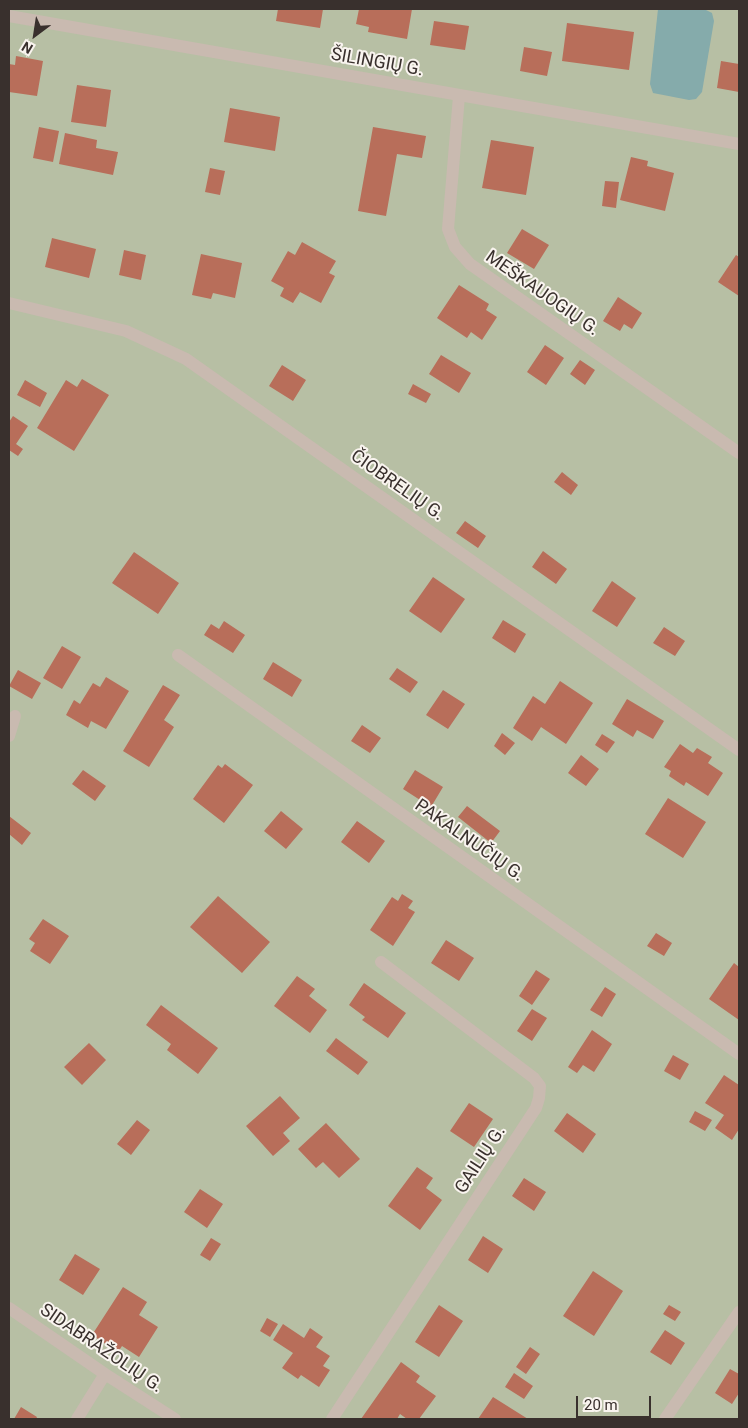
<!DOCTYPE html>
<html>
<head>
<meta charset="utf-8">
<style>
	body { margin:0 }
	#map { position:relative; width:748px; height:1428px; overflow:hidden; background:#f1eae3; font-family:Roboto,sans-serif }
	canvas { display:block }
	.frame { position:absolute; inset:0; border:10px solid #39302d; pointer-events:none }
	.north { position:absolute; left:10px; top:10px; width:50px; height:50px; -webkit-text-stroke:4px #f9f4ef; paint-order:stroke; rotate:211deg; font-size:14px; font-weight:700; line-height:20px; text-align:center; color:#39302d }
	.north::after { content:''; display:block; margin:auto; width:18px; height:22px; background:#39302d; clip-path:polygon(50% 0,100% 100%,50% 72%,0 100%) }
	.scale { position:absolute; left:576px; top:1396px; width:75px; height:22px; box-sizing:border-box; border:2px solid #39302d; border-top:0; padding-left:6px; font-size:15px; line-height:18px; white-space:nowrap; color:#39302d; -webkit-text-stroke:4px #f9f4ef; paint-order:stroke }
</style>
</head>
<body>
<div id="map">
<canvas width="748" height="1428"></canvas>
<div class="frame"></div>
<div class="north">N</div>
<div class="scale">20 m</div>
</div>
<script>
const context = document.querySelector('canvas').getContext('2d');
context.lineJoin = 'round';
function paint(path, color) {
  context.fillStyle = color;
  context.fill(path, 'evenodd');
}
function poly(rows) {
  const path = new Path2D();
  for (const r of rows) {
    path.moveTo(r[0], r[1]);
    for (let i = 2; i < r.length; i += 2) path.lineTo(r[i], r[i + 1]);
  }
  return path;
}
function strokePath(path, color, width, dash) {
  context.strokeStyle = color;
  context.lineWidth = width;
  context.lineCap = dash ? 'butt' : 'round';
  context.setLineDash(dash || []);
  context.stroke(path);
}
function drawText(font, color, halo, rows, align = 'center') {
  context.font = font + ' Roboto,sans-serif';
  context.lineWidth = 4;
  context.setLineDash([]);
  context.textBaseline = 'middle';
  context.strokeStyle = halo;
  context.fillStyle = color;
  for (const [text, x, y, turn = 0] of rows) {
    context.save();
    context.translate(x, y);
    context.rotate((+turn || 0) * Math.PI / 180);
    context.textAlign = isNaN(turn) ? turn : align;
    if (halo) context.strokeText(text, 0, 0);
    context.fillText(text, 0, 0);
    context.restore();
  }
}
paint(poly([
	[9,9,739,9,739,1419,9,1419]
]), '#b7bfa4');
paint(poly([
	[658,9,704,9,712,13,714,21,702,92,696,99,689,100,653,93,650,84]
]), '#85abab');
paint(poly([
	[278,9,323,9,320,28,276,21],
	[359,9,412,9,407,39,368,32,369,27,356,24],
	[434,21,469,26,465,50,430,45],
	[567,23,634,32,629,70,562,61],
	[524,47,552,52,547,76,520,71],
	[16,56,43,61,37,96,9,92,9,64,15,65],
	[721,61,739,64,739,92,717,88],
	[77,85,111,90,106,127,71,122],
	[230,108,280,117,275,151,224,142],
	[39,127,59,131,53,162,33,158],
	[373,127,426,136,422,158,397,154,386,216,358,211],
	[65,133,97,140,96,148,118,152,113,175,59,164],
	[491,140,534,147,526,195,482,188],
	[631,157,648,161,647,166,674,173,665,211,620,200],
	[210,168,225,171,220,195,205,192],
	[605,181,619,182,616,208,602,206],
	[522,229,549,245,534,269,507,253],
	[52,238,96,249,89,278,45,267],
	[302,242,336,261,329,273,335,276,321,303,300,292,293,303,280,296,284,288,271,281,288,251,295,255],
	[124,250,146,255,141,280,119,275],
	[201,254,242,263,235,298,213,293,211,299,192,295],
	[736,255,739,257,739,296,718,282],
	[459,285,489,304,486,310,497,317,482,340,471,332,467,338,437,318],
	[618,297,642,313,632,329,624,324,620,331,603,321],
	[545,345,564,358,546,385,527,372],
	[441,355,471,373,459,393,429,374],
	[580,360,595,370,585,385,570,374],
	[282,365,306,380,293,401,269,386],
	[82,379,109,395,74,451,37,428,66,380,77,387],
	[25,380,47,393,40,407,17,395],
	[413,384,431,394,426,403,408,394],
	[13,416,28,426,16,444,23,449,18,456,9,450,9,422],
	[562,472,578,485,571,495,554,482],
	[465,521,486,536,478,548,456,533],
	[543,551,567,569,556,584,532,567],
	[134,552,179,583,158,614,112,583],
	[433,577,465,599,441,633,409,611],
	[612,581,636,598,617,627,592,611],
	[503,620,526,634,515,653,492,638],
	[224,621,245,635,233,653,204,635,211,624,219,629],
	[664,627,685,641,675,656,653,643],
	[62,646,81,657,62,689,43,678],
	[273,662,302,680,292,697,263,679],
	[397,668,418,682,410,693,389,679],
	[18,670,41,683,32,699,9,686],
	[106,677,129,691,106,729,91,721,88,728,66,715,74,700,80,704,93,683,100,687],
	[560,681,593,703,566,744,541,727,532,741,513,728,533,696,545,704],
	[163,685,180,695,164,720,174,727,149,767,123,751],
	[443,690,465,704,448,729,426,715],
	[627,699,664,721,653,739,637,730,633,737,612,724],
	[362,725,381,738,370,753,351,741],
	[502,733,515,743,505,755,494,746],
	[602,734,615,742,607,753,595,745],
	[680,744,693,753,697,748,712,757,708,763,723,773,708,796,686,782,684,786,669,776,671,771,664,767],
	[581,755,599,769,586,786,568,773],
	[225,764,253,785,224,823,193,799,218,765,222,768],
	[83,770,106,786,95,801,72,784],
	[415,770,443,787,431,807,403,789],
	[668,798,706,822,683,858,645,834],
	[467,806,500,831,491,843,458,817],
	[281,811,303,829,286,849,264,831],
	[9,816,31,833,22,845,9,834],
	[357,821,385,841,369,863,341,842],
	[402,894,413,901,408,908,415,912,393,946,370,930,392,897,398,901],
	[218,896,270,942,242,973,190,927],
	[43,919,69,936,50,964,30,951,35,943,29,939],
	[656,933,672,943,664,956,647,946],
	[446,940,474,958,459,981,431,963],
	[734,963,739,967,739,1020,709,999],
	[536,970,550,979,532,1005,519,996],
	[297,976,315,989,309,996,327,1010,310,1033,274,1006],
	[364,983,406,1013,388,1038,362,1020,365,1017,349,1005],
	[605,987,616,994,602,1017,590,1010],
	[161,1005,218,1048,198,1074,167,1050,171,1044,146,1025],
	[532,1009,547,1018,532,1041,517,1031],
	[592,1030,612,1044,594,1072,583,1065,577,1073,568,1067],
	[336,1038,368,1062,358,1075,326,1051],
	[89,1043,106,1060,82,1085,64,1067],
	[673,1055,689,1064,680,1080,664,1071],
	[724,1075,739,1085,739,1129,732,1140,715,1128,724,1115,705,1103],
	[280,1096,300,1118,283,1133,290,1141,273,1156,246,1126],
	[469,1103,493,1119,474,1147,450,1131],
	[695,1111,712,1120,705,1131,689,1122],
	[567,1113,596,1134,583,1153,554,1131],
	[137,1120,150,1130,131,1155,117,1144],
	[326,1123,360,1159,339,1178,323,1162,316,1168,298,1149],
	[417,1167,433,1178,426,1188,442,1200,420,1230,388,1206],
	[524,1178,546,1192,534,1211,512,1196],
	[200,1189,223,1204,207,1228,184,1212],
	[483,1236,503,1249,488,1273,468,1260],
	[211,1238,221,1244,210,1261,200,1255],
	[75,1254,100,1269,83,1295,59,1280],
	[593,1271,623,1291,594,1336,563,1316],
	[123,1287,147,1302,139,1315,158,1327,139,1357,122,1346,118,1352,92,1335],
	[439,1305,463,1321,439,1357,415,1342],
	[669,1305,681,1312,675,1321,663,1314],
	[267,1318,278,1324,270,1337,260,1331],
	[283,1324,304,1338,310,1328,323,1337,316,1347,330,1356,323,1366,330,1370,319,1387,301,1375,298,1379,282,1368,293,1353,273,1340],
	[665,1330,685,1343,671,1365,650,1352],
	[530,1347,540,1354,526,1374,516,1367],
	[401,1362,420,1376,416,1382,436,1396,419,1419,407,1419,400,1414,397,1419,361,1419],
	[730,1369,739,1374,739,1393,732,1404,715,1393],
	[514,1373,533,1386,524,1399,505,1387],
	[493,1397,528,1419,478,1419],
	[21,1407,37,1417,36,1419,14,1419]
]), '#b86e5a');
strokePath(poly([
	[9,16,739,144],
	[459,96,448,229,455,247,470,264,739,453],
	[9,303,126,331,186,359,739,750],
	[178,655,739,1054],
	[9,736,15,716],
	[9,1308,105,1374,175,1419],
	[77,1419,105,1374],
	[332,1419,536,1108,539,1098,540,1086,534,1078,381,962],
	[665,1419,739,1312]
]), '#c9bab0', 12);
drawText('18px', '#39302d', '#f9f4ef', [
	["ŠILINGIŲ G.",377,63,10],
	["MEŠKAUOGIŲ G.",542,294,35],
	["ČIOBRELIŲ G.",397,486,35],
	["PAKALNUČIŲ G.",469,841,35],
	["GAILIŲ G.",481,1160,-57],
	["SIDABRAŽOLIŲ G.",101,1349,34]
]);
</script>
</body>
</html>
